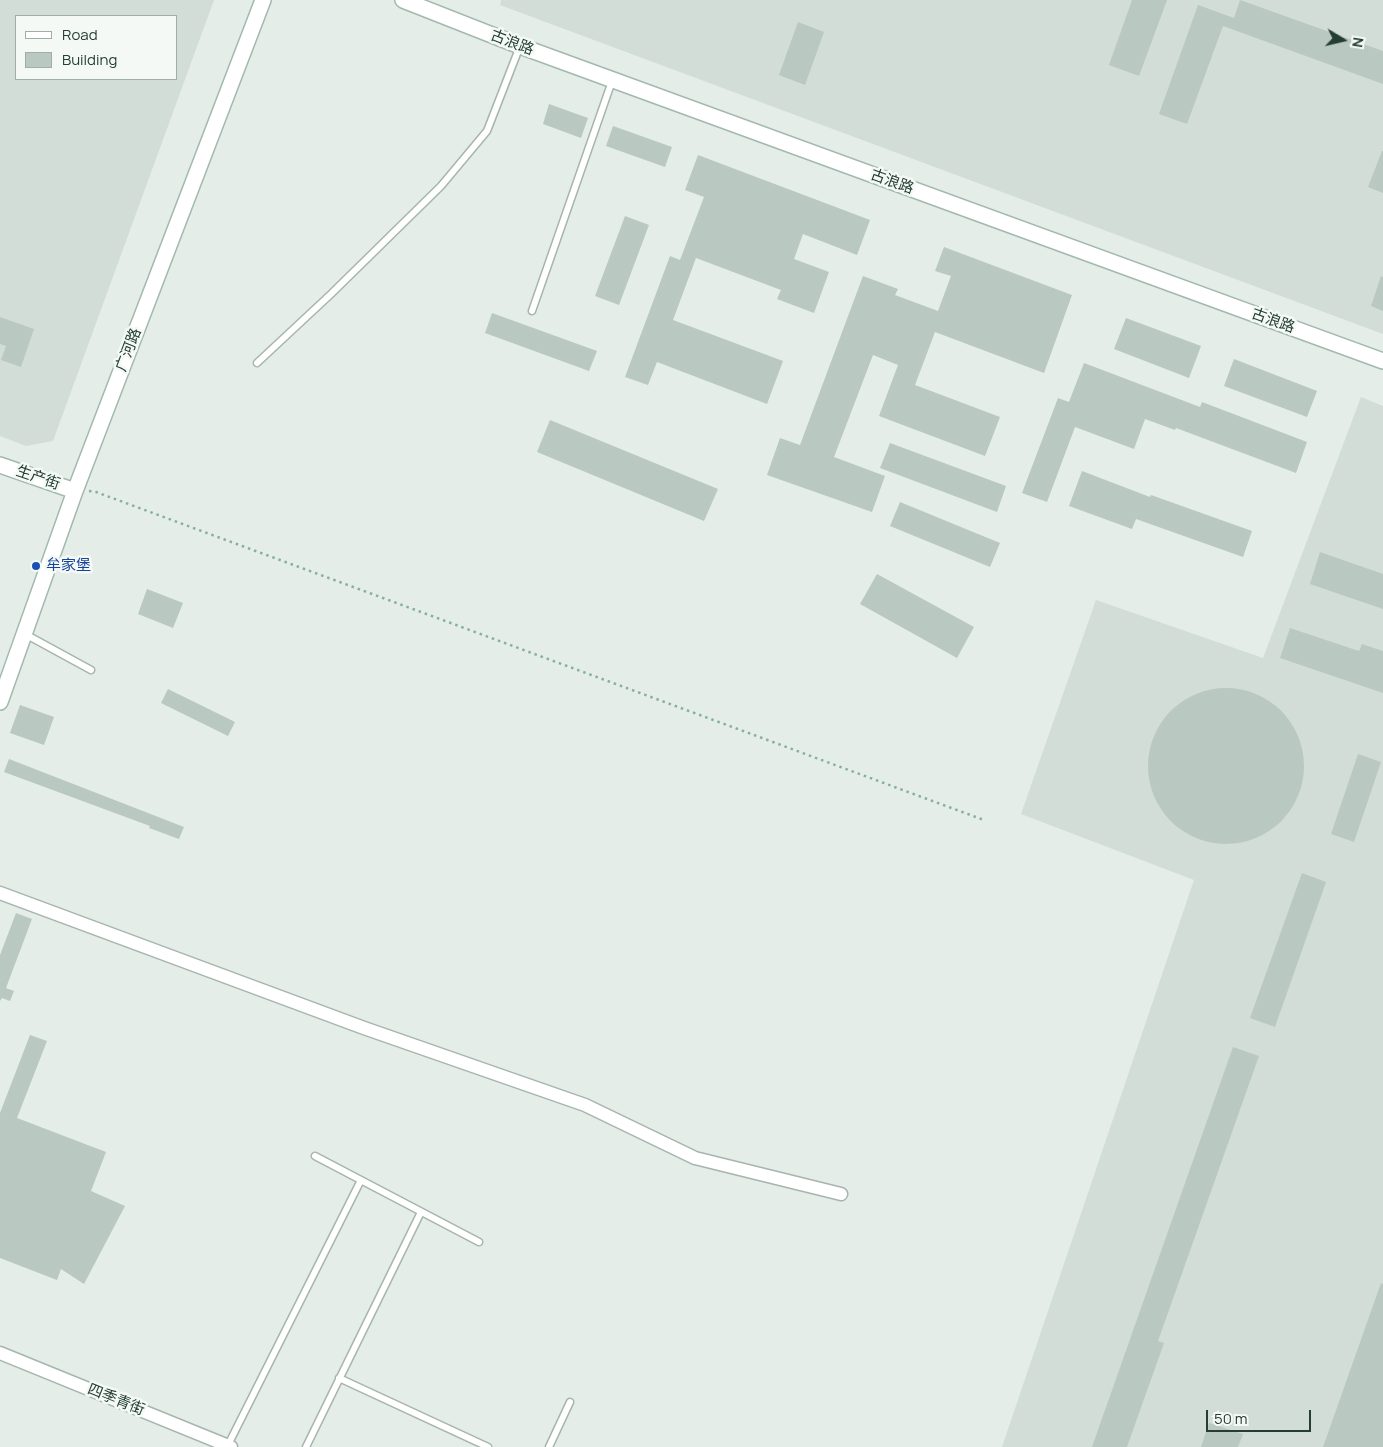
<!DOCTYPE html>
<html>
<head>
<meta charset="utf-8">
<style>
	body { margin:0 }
	#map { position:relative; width:1383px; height:1447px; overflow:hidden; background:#e4ede8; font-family:Manrope,sans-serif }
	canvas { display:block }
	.legend { position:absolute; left:15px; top:15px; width:162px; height:65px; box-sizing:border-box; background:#f4f9f6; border:1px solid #a1aea8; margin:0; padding:6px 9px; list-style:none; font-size:15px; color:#243e34 }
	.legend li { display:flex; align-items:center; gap:10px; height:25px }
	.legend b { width:25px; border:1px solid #a1aea8 }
	.north { position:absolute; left:1318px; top:15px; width:50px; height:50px; -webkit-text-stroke:4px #f4f9f6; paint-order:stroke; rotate:99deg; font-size:14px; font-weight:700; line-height:20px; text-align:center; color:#243e34 }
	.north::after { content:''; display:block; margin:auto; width:18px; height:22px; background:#243e34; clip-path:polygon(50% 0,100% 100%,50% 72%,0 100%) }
	.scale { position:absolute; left:1206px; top:1410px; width:105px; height:22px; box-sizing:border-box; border:2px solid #243e34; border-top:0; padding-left:6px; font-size:15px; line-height:18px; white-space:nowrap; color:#243e34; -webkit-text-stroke:4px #f4f9f6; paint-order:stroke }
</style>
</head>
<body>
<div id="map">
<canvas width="1383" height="1447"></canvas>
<ul class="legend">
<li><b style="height:6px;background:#fff"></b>Road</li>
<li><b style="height:14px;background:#b9c8c1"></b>Building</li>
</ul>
<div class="north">N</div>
<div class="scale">50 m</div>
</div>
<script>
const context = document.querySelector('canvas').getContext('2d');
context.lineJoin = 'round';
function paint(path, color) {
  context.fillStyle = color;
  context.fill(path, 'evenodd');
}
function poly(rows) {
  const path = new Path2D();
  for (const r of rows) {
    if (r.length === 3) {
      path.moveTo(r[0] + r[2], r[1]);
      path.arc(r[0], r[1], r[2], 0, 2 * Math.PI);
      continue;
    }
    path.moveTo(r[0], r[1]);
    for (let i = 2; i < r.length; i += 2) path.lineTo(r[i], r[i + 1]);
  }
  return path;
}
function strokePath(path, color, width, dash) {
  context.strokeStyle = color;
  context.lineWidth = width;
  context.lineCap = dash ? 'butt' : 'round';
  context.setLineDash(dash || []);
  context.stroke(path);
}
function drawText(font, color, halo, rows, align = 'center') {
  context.font = font + ' Manrope,"Noto Sans SC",sans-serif';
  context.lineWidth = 5;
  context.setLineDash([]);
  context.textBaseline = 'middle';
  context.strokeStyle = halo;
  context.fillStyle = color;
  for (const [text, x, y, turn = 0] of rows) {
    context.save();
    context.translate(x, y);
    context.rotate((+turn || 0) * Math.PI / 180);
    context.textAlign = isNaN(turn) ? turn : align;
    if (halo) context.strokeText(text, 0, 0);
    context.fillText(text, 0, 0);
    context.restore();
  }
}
paint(poly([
	[0,0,214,0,53,441,26,446,0,436],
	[16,16,176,16,176,79,16,79],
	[501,0,1383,0,1383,334,500,5],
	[1361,397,1383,406,1383,1447,1002,1447,1194,880,1021,814,1096,600,1263,658]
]), '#d2ddd7');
paint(poly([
	[1132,0,1167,0,1139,76,1109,65],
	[1240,0,1383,51,1383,84,1223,26,1187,124,1159,114,1198,5,1234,18],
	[798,22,824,32,805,85,779,75],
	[549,104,588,118,581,138,543,124],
	[613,126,672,147,665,167,606,146],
	[1382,151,1383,151,1383,193,1368,187],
	[698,155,870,220,857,255,803,234,794,259,829,272,814,313,777,299,781,290,696,258,673,320,783,361,767,404,657,362,648,385,625,377,670,256,680,260,704,197,685,190],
	[625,216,649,225,619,305,595,296],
	[944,247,1072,295,1044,373,935,332,915,385,1000,417,985,456,879,416,898,365,873,355,834,457,885,476,872,512,767,475,780,438,800,445,863,276,898,289,895,295,938,311,951,276,935,271],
	[1381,276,1383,277,1383,311,1371,306],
	[492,313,597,351,589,371,485,333],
	[0,317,34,329,21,367,1,360,6,346,0,344],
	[1126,318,1201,346,1189,378,1114,349],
	[1234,359,1317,391,1307,417,1224,386],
	[1084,363,1200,407,1202,402,1307,442,1296,473,1176,428,1175,430,1145,419,1134,449,1075,427,1047,502,1022,493,1058,398,1069,402],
	[550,420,718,489,704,521,537,452],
	[890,443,1006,486,997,512,880,468],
	[1082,471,1150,497,1151,495,1252,531,1243,557,1136,519,1132,529,1069,506],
	[900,502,1000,543,990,567,890,526],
	[1320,552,1383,574,1383,609,1310,584],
	[877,574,974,627,957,658,860,604],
	[147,589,183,603,173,628,138,614],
	[1290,628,1359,651,1362,644,1383,651,1383,693,1280,658],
	[1226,766,78],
	[168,689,235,722,228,736,161,703],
	[20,705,54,717,44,745,10,733],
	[1358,754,1381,762,1354,842,1331,834],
	[9,759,184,827,179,839,149,828,150,826,4,772],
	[1302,873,1326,882,1275,1027,1250,1018],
	[16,913,32,919,6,988,14,991,10,1001,2,998,0,1001,0,955],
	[30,1035,47,1041,17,1118,106,1152,91,1191,125,1206,84,1284,61,1269,57,1280,0,1258,0,1113],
	[1233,1047,1259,1056,1158,1341,1164,1343,1127,1447,1092,1447],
	[1381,1283,1383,1284,1383,1447,1323,1447],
	[1209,1423,1243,1434,1238,1447,1201,1447]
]), '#b9c8c1');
const lane = poly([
	[532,311,612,81],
	[257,363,331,294,441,186,487,131,520,46],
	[25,634,91,670],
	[315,1156,479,1242],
	[339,1378,488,1447],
	[228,1445,361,1180],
	[306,1447,421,1212],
	[549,1447,570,1402]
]);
const street = poly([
	[0,893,364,1028,585,1105,695,1158,841,1194],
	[0,1353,231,1447]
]);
const secondary = poly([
	[403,0,520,46,1383,361],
	[0,465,75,491],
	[0,702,75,491,263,0]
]);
strokePath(lane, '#a7b5ae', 9);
strokePath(street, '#a7b5ae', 15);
strokePath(secondary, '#a3b8af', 18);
strokePath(poly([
	[89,491,96,492,984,820]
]), '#86af9e', 2.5, [2.5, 4]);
strokePath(lane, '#fff', 6);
strokePath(street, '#fff', 12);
strokePath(secondary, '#fff', 15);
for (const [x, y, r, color] of [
	[36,566,5,"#1a4fb4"]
]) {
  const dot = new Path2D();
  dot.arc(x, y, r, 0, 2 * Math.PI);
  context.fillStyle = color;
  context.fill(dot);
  strokePath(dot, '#f4f9f6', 2);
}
drawText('15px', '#243e34', '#f4f9f6', [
	["古浪路",512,43,21],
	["古浪路",892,182,20],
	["古浪路",1273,321,20],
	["广河路",129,350,-69],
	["生产街",38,478,19],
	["四季青街",116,1400,22]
]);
drawText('15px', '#164399', '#f4f9f6', [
	["牟家堡",46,566]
], 'left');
</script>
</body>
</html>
